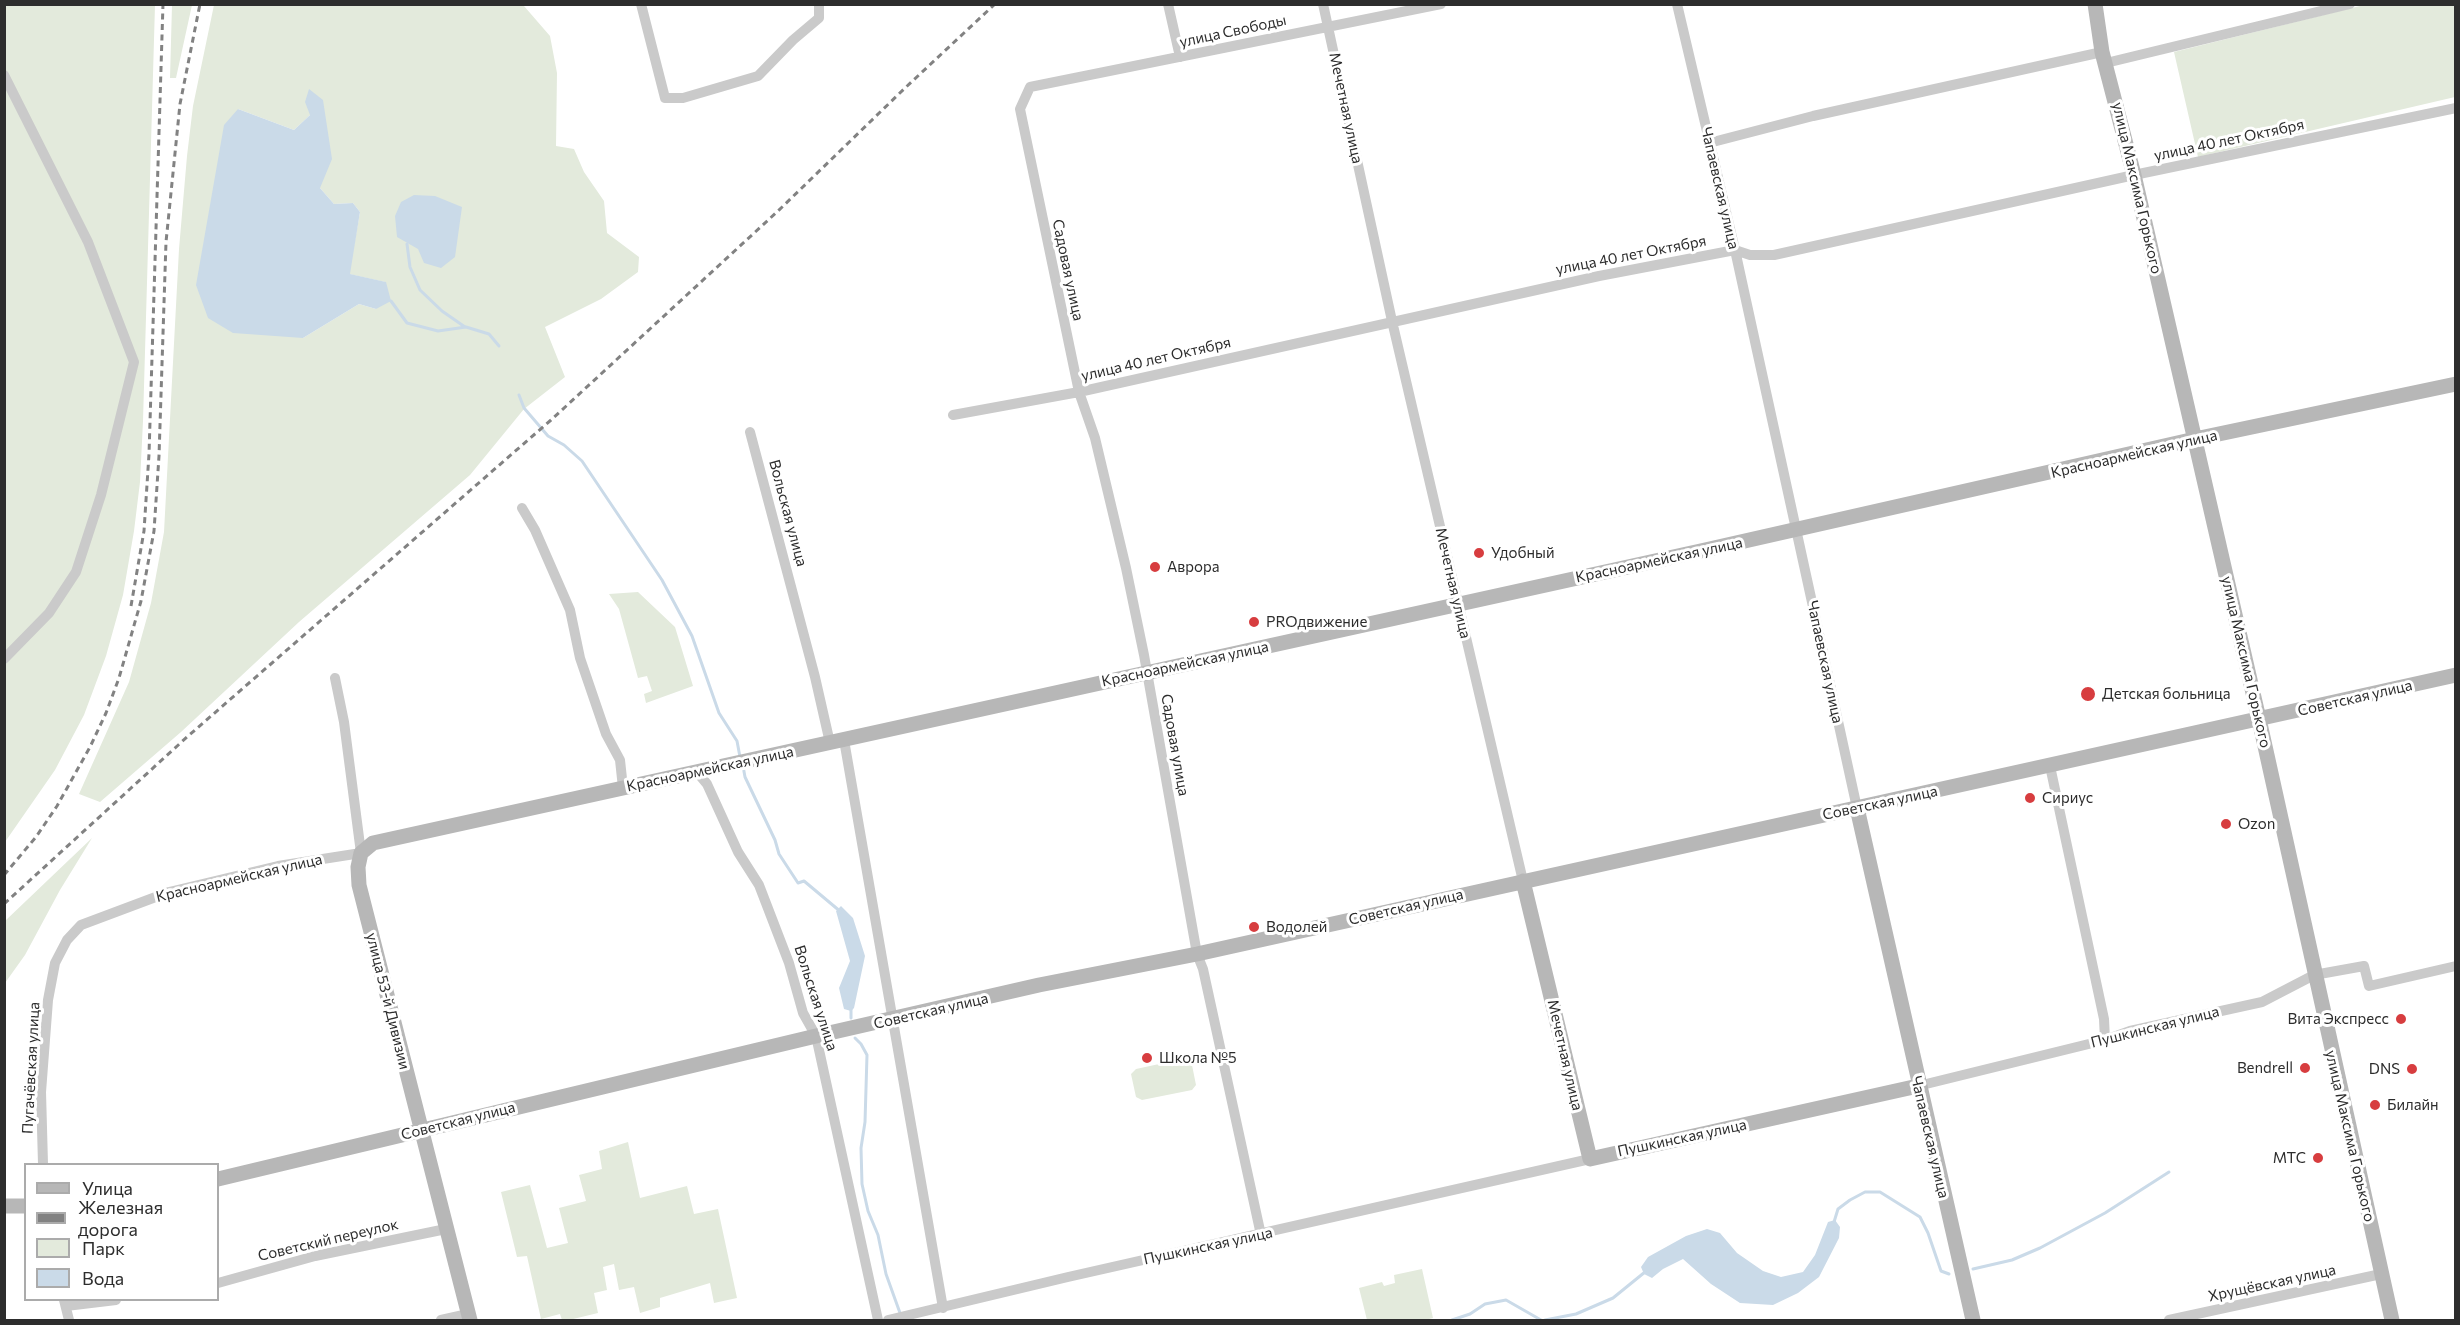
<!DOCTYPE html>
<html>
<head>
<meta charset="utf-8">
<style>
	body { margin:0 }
	#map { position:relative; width:2460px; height:1325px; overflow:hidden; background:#fff; font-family:Commissioner,sans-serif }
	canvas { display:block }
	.frame { position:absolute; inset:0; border:6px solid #2d2d2d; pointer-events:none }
	.legend { position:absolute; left:24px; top:1163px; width:195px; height:138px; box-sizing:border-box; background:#fff; border:2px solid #ababab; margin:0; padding:8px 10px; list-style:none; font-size:18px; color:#2d2d2d }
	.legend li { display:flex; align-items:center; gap:12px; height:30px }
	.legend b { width:30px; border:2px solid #ababab }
</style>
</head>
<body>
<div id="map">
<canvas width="2460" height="1325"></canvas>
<div class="frame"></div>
<ul class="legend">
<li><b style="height:8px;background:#b7b7b7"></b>Улица</li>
<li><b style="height:8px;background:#828282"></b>Железная дорога</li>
<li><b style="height:16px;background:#e3eadc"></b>Парк</li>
<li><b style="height:16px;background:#cadae8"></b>Вода</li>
</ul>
</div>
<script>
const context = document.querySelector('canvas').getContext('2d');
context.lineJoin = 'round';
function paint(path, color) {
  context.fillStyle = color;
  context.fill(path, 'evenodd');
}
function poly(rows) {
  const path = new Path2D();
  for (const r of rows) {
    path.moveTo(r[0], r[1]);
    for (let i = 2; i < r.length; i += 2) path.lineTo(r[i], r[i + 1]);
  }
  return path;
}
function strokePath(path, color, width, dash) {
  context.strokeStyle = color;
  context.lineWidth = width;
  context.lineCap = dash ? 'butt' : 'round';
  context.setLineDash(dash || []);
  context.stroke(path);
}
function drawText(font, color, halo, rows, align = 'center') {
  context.font = font + ' Commissioner,sans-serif';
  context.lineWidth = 6;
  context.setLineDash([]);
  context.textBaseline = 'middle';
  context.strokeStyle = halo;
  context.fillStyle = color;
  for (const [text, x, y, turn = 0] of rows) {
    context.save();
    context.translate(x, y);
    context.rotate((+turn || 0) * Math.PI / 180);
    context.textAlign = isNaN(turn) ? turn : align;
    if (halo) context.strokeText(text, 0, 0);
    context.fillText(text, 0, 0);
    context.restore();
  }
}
paint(poly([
	[498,4,524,6,550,36,557,73,556,146,574,149,584,172,604,201,607,233,639,257,638,272,601,299,545,327,565,377,524,409,470,475,299,622,181,732,100,802,79,794,129,682,151,603,164,532,179,249,187,156,193,106,214,5],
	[238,109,294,130,310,115,320,188,334,204,353,203,360,212,349,274,385,282,376,309,359,304,303,338],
	[4,5,155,5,143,421,140,482,134,531,123,595,106,656,84,715,55,770,5,842],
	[172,5,192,5,176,78,170,78],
	[2364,5,2455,5,2455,97,2198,157,2174,52],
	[638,592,675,627,693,686,646,703,644,694,652,691,647,676,638,678,619,609,609,594],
	[92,838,60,890,25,955,5,983,5,921],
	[1187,1058,1191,1060,1196,1085,1192,1090,1142,1100,1136,1097,1131,1074,1136,1069],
	[628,1142,640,1198,687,1186,694,1214,718,1209,737,1298,714,1303,710,1283,660,1298,660,1307,640,1313,634,1287,619,1290,614,1264,603,1267,607,1290,594,1293,598,1313,569,1320,562,1320,560,1314,541,1319,527,1256,517,1257,501,1192,530,1185,547,1248,568,1243,559,1208,586,1201,579,1175,602,1169,599,1151],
	[1422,1269,1433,1318,1425,1320,1367,1320,1359,1288,1382,1282,1384,1286,1395,1283,1394,1275]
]), '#e3eadc');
paint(poly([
	[309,89,323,100,332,159,320,188,334,204,353,203,360,212,350,274,386,282,391,301,376,309,359,304,303,338,233,333,208,318,196,285,224,125,238,109,294,130,310,115,305,102],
	[414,195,435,196,462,207,455,257,441,268,424,263,418,249,397,237,395,216,401,202],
	[841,906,853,918,865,956,854,1008,851,1011,844,1009,839,988,850,961,836,911],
	[1835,1220,1840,1227,1839,1238,1819,1277,1798,1293,1773,1305,1740,1303,1711,1284,1683,1259,1663,1269,1652,1278,1644,1274,1641,1267,1648,1257,1686,1236,1707,1229,1720,1233,1737,1253,1763,1271,1781,1277,1803,1272,1815,1255,1828,1222]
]), '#cadae8');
strokePath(poly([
	[407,244,410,267,420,290,442,311,465,327],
	[391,301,407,323,438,331,466,327,489,334,499,346],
	[519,395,524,408,548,436,564,445,582,461,662,580,692,636,719,713,737,741,740,757],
	[743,766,745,777,775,840,779,854,798,883,804,881,841,912],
	[851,1008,851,1018],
	[855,1038,861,1044,867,1055,865,1122,861,1148,862,1184,868,1211,878,1235,886,1274,900,1313],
	[1834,1222,1838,1209,1850,1200,1865,1192,1880,1192,1920,1217,1928,1233,1941,1271,1949,1274],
	[1973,1269,2012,1260,2040,1248,2105,1213,2169,1172],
	[1452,1320,1470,1314,1485,1304,1506,1300,1541,1320],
	[1545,1320,1576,1314,1613,1298,1645,1272]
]), '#cadae8', 3);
strokePath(poly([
	[641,4,665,98,683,98,758,76,793,40,819,18,819,4],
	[1168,4,1180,57],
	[1323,4,1392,321,1523,881],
	[1677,4,1735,250,1857,808],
	[2106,63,2350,4],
	[4,75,88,242,134,362,101,495,76,572,49,613,4,659],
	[1709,143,1813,116,2102,52],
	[953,415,1079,392,1599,276,1735,250,1750,255,1774,255,2134,175,2456,108],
	[750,432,815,677,830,743],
	[522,508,535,530,570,610,580,658,606,734,620,760,623,788],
	[844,740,943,1308],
	[2050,766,2104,1019,2105,1040],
	[697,772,707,784,738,852,759,885,789,963,803,1013,816,1036,878,1320],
	[1918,1086,2105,1040,2130,1031,2262,1002,2314,975,2364,966,2369,986,2456,966],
	[43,1164,41,1092,48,1000,55,963,67,940,81,925,169,892,278,866,361,853,344,722,335,678],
	[1261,1235,1203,969,1197,954,1144,655,1126,568,1095,438,1079,392,1020,109,1030,87,1441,4],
	[218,1283,315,1256,446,1229],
	[64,1300,69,1320],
	[66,1306,116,1300],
	[441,1320,468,1314],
	[888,1320,1068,1277,1590,1159],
	[2169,1320,2381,1274]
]), '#cacaca', 10);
strokePath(poly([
	[2095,4,2102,52,2134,175,2259,719,2392,1320],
	[1857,808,1973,1320],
	[1523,881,1590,1159,1918,1086],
	[218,1179,816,1036,1039,985,1197,954,2456,675],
	[4,1206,26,1206],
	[470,1320,359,885,358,867,361,853,373,843,1705,550,2195,439,2456,384]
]), '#b7b7b7', 15);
strokePath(poly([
	[131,606,144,531,149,454,163,4],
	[4,875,36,837,57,806,90,747,106,713,119,678,141,601,154,531,159,456,166,242,180,104,200,4],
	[4,904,187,737,551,420,778,211,905,88,995,4]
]), '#828282', 3, [6, 4.5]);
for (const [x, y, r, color] of [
	[1479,553,6,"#d73d3f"],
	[1155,567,6,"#d73d3f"],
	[1254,622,6,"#d73d3f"],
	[2088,694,8,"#d73d3f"],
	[2030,798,6,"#d73d3f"],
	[2226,824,6,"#d73d3f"],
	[1254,927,6,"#d73d3f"],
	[2401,1019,6,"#d73d3f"],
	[1147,1058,6,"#d73d3f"],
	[2305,1068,6,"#d73d3f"],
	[2412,1069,6,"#d73d3f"],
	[2375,1105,6,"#d73d3f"],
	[2318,1158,6,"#d73d3f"]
]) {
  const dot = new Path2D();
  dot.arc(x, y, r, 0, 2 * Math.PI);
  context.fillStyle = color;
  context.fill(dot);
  strokePath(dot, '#fff', 2);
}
drawText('15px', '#2d2d2d', '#fff', [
	["улица Свободы",1233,31,-12],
	["Мечетная улица",1346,108,78],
	["улица 40 лет Октября",2229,140,-12],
	["Чапаевская улица",1720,188,77],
	["улица Максима Горького",2137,188,77],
	["улица 40 лет Октября",1631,255,-11],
	["Садовая улица",1068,270,78],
	["улица 40 лет Октября",1156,359,-13],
	["Красноармейская улица",2134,454,-13],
	["Вольская улица",788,513,75],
	["Красноармейская улица",1659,560,-12],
	["Мечетная улица",1453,583,77],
	["Чапаевская улица",1825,662,78],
	["улица Максима Горького",2246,662,77],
	["Красноармейская улица",1185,664,-12],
	["Советская улица",2355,698,-13],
	["Садовая улица",1175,745,80],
	["Красноармейская улица",710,769,-12],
	["Советская улица",1880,803,-12],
	["Красноармейская улица",239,878,-13],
	["Советская улица",1406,907,-13],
	["Вольская улица",816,998,72],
	["улица 53-й Дивизии",388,1001,76],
	["Советская улица",931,1011,-13],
	["Пушкинская улица",2155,1027,-14],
	["Мечетная улица",1565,1055,77],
	["Пугачёвская улица",31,1068,-87],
	["Советская улица",458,1121,-14],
	["улица Максима Горького",2350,1136,77],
	["Чапаевская улица",1930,1137,77],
	["Пушкинская улица",1682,1138,-12],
	["Советский переулок",328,1240,-13],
	["Пушкинская улица",1208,1246,-12],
	["Хрущёвская улица",2272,1283,-12]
]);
drawText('15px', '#2d2d2d', '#fff', [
	["Удобный",1491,553],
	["Аврора",1167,567],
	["PROдвижение",1266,622],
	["Детская больница",2102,694],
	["Сириус",2042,798],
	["Ozon",2238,824],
	["Водолей",1266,927],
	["Вита Экспресс",2389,1019,"right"],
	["Школа №5",1159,1058],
	["Bendrell",2293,1068,"right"],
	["DNS",2400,1069,"right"],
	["Билайн",2387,1105],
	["МТС",2306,1158,"right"]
], 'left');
</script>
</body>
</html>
